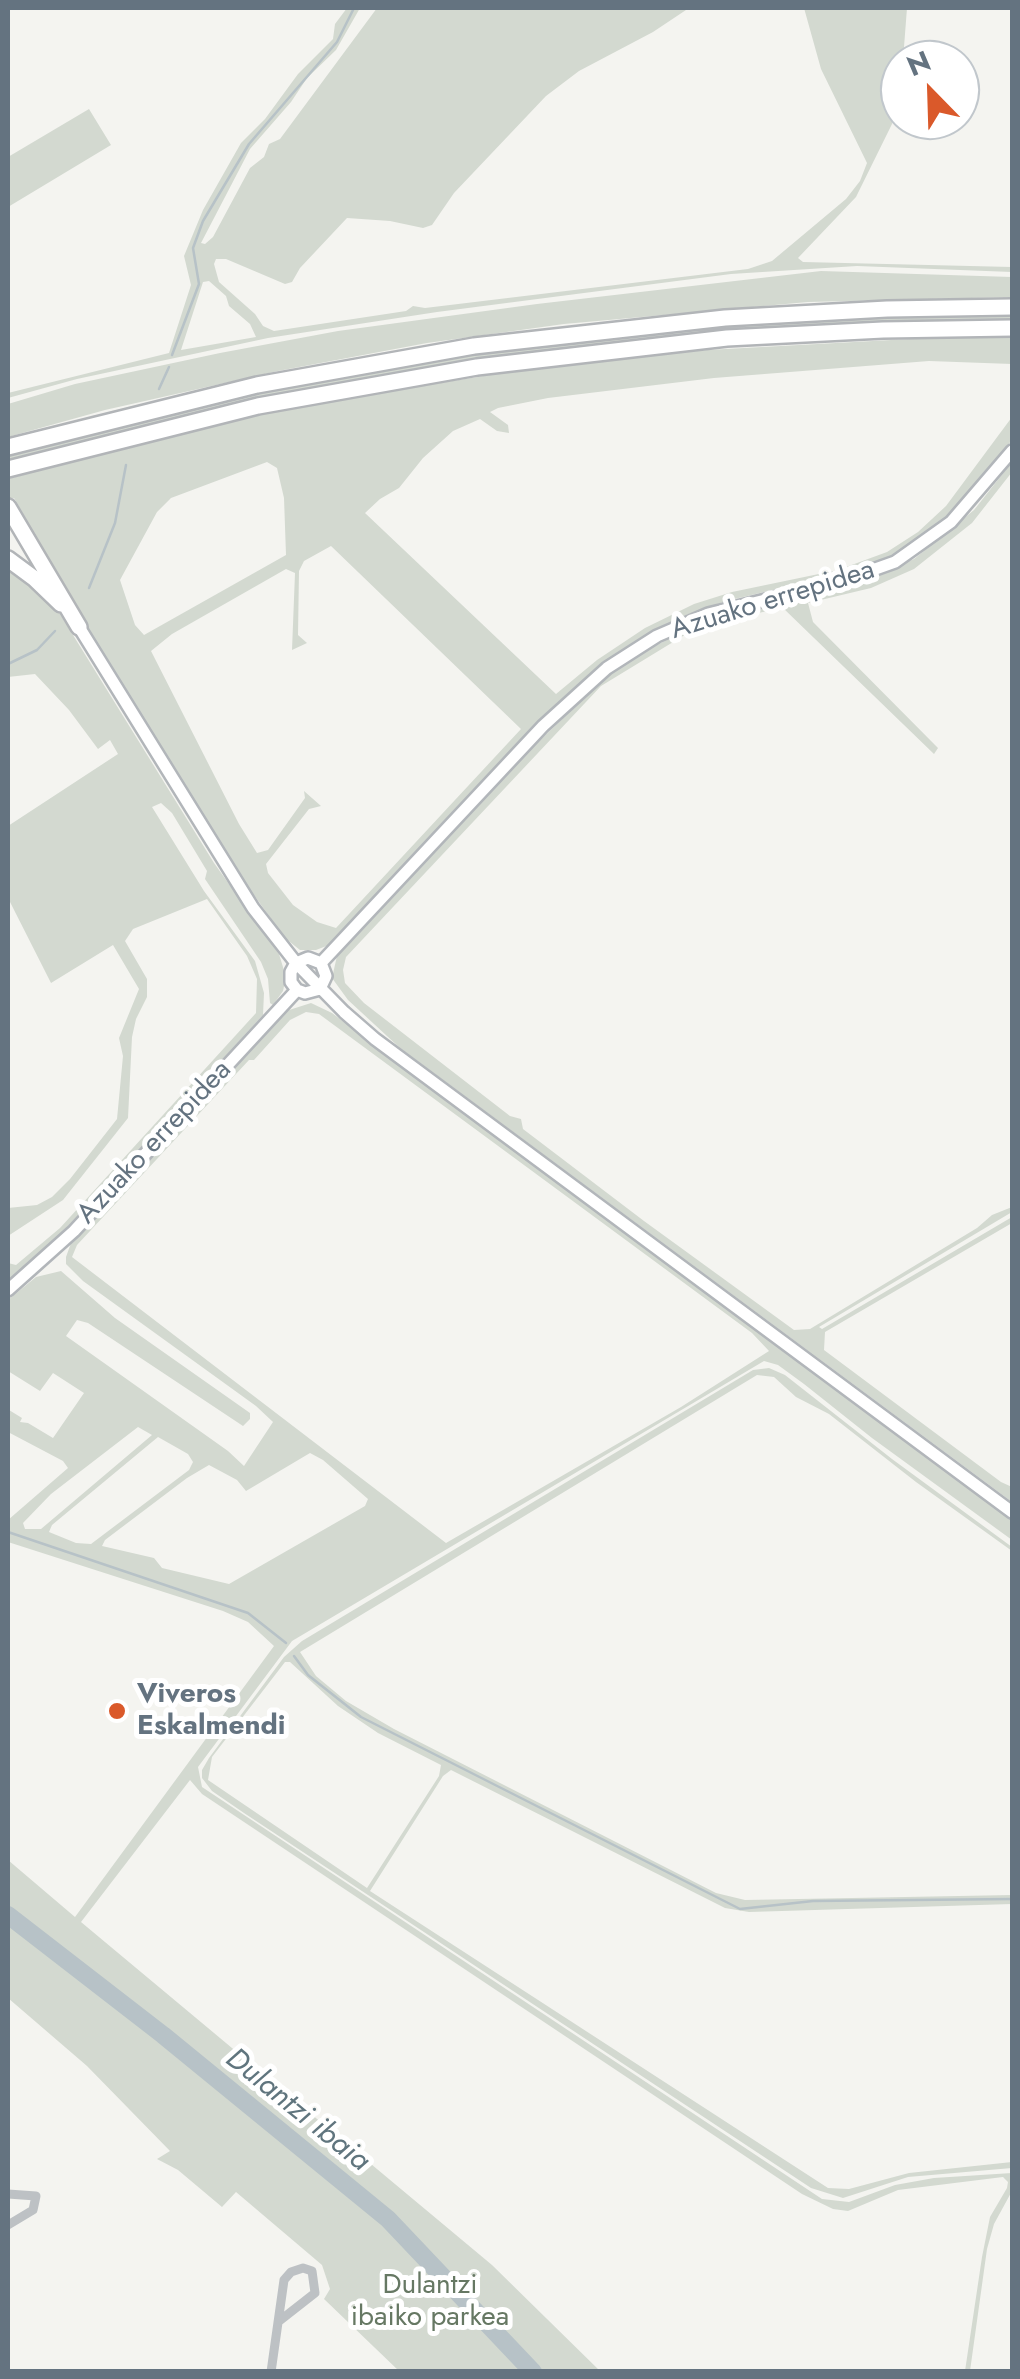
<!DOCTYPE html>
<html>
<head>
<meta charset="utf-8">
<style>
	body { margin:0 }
	#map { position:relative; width:1020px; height:2379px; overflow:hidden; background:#f4f4f0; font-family:Jost,sans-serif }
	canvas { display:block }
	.frame { position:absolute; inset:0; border:10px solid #647380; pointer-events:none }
	.north { position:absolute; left:880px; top:40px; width:100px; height:100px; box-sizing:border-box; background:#fff; border:2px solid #c1c7cc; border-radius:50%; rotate:337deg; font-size:28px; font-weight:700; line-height:40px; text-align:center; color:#647380 }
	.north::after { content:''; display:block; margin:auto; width:35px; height:45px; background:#da592a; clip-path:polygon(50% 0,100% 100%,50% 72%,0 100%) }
</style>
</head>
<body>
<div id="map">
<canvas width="1020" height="2379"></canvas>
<div class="frame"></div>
<div class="north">N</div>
</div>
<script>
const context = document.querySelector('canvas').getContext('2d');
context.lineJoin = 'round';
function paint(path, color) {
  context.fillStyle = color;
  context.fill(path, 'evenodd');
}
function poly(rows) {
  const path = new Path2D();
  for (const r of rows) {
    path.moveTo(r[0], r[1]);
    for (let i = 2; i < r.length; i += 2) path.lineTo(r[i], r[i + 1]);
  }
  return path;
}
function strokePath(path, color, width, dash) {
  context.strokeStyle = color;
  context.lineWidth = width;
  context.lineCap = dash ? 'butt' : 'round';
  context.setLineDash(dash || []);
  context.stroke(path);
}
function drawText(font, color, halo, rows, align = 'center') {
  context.font = font + ' Jost,sans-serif';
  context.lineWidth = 10;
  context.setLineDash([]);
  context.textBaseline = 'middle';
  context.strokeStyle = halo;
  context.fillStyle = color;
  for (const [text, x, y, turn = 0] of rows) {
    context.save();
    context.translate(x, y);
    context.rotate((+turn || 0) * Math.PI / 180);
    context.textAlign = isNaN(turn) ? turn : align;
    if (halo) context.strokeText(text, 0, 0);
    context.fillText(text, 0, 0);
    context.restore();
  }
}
paint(poly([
	[347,8,360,8,336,50,307,78,291,102,250,149,201,243,205,244,213,237,250,168,264,157,269,144,280,139,377,8,689,8,653,32,579,71,546,96,454,193,432,225,423,228,390,221,347,218,300,268,292,282,285,284,226,259,216,259,214,264,219,282,255,314,263,326,274,331,406,311,413,306,425,308,748,269,772,261,846,199,860,181,867,163,821,69,804,8,907,8,903,60,900,60,900,93,892,124,856,197,798,258,803,262,1012,267,1012,272,857,266,731,274,437,312,268,338,77,379,8,398,8,393,169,353,191,285,184,256,203,210,241,143,265,119,298,74,333,39,335,24],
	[209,281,226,296,229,306,250,324,256,337,181,350,203,282],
	[89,109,111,145,8,207,8,157],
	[821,271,1012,277,1012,297,808,302,564,324,427,343,278,371,105,410,8,437,8,404,75,384,220,353,338,331,537,304],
	[1012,313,1012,322,702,334,490,358,386,374,263,399,162,421,8,463,8,455,157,414,326,377,424,360,650,331,754,323],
	[928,338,1012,338,1012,364,929,361,714,378,548,398,498,408,490,412,508,425,509,433,497,431,480,419,453,431,423,458,399,488,380,499,365,513,556,694,597,660,645,628,694,604,732,592,838,570,887,552,918,532,946,506,1012,417,1012,440,939,526,913,544,883,561,849,572,726,601,686,615,645,636,603,662,530,730,346,929,329,945,316,950,300,950,285,938,238,873,93,636,14,498,8,500,8,479,205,426,298,406,545,366,707,350],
	[267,462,277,468,284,498,286,555,144,635,135,625,120,580,157,512,171,498],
	[331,546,521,729,336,928,317,922,293,905,268,873,266,864,309,809,321,806,304,791,305,798,268,850,257,853,239,824,151,651,172,634,286,569,295,573,292,650,307,643,298,635,299,571,304,561],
	[1012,462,1012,472,972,523,914,569,871,588,808,603,813,622,938,748,934,754,783,608,723,620,683,636,601,686,346,957,343,970,345,983,364,1003,510,1116,521,1119,523,1129,644,1221,794,1330,810,1329,977,1228,992,1215,1012,1207,1012,1212,819,1327,822,1329,1012,1217,1012,1223,825,1332,824,1350,1001,1482,1012,1487,1012,1502,400,1048,348,1000,332,978,337,956,535,745,605,678,642,652,705,622,747,608,852,584,914,559,974,510],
	[8,568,39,592,60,614,214,863,279,954,286,977,283,991,273,1005,270,1003,268,979,261,962,205,879,207,871,172,813,161,803,152,807,204,891,255,961,264,993,263,1015,75,1220,8,1282,8,1263,16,1265,60,1228,256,1013,257,979,247,956,207,899,133,929,125,941,147,979,147,997,136,1019,132,1037,128,1118,63,1200,8,1236,8,1208,37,1205,52,1197,70,1179,117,1119,123,1056,119,1038,139,989,113,945,51,983,8,898,8,826,118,754,110,740,98,749,69,710,35,674,8,677],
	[311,1003,332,1013,1012,1521,1012,1540,872,1438,804,1384,778,1365,764,1361,292,1641,198,1767,202,1787,822,2199,849,2202,895,2185,934,2178,1012,2173,1012,2191,994,2224,987,2249,970,2371,965,2371,982,2257,990,2217,1007,2188,1008,2182,1003,2177,898,2190,848,2211,833,2209,802,2194,202,1794,190,1780,81,1922,492,2265,600,2371,399,2371,324,2299,330,2289,322,2265,236,2192,222,2207,178,2170,157,2159,170,2151,87,2066,8,1998,8,1860,75,1917,274,1646,248,1622,223,1611,8,1542,8,1520,68,1468,63,1461,8,1432,8,1412,9,1410,22,1418,20,1422,28,1423,53,1438,84,1393,53,1373,40,1391,8,1371,8,1300,36,1277,61,1271,115,1318,250,1413,250,1419,243,1426,88,1323,77,1320,66,1336,228,1451,244,1466,273,1422,256,1406,83,1281,66,1264,66,1257,71,1243,286,1011],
	[306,1012,319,1014,752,1333,769,1351,681,1407,446,1543,72,1257,77,1245,249,1060,254,1060,290,1020],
	[138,1427,152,1435,41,1529,25,1529,23,1523,51,1494],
	[158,1437,188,1454,193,1462,189,1470,91,1544,76,1543,49,1532,52,1525],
	[310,1453,323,1460,368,1499,365,1506,229,1584,162,1568,154,1558,102,1546,105,1540,187,1478,209,1465,237,1480,246,1491],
	[769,1368,785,1375,892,1459,1012,1547,1012,1551,916,1482,829,1414,796,1397,774,1377,757,1375,300,1652,316,1676,346,1701,394,1729,716,1893,745,1900,1012,1895,1012,1904,749,1912,725,1908,451,1770,443,1776,370,1891,828,2188,849,2189,909,2173,1012,2162,1012,2168,908,2177,843,2198,811,2188,244,1813,212,1791,202,1778,202,1770,209,1758,284,1657,302,1641,753,1370],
	[285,1662,290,1662,338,1706,378,1733,441,1765,439,1776,367,1888,208,1780,212,1757]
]), '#d3d9d0');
strokePath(poly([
	[172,355,199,284,193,248,203,221,249,144,337,42,354,8],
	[159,389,169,367],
	[89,588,115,523,126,465],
	[8,664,37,650,55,631],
	[8,1532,248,1613,286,1643],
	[294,1656,308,1675,361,1717,740,1909,813,1901,1012,1899]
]), '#b7c2c7', 2.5);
strokePath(poly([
	[8,1915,163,2035,388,2219,533,2372]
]), '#b7c2c7', 18);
const secondary = poly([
	[79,627,253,908,296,963,344,1012,375,1039,1012,1512],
	[296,963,308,958,321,963,326,976,320,989],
	[296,963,291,972,291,982,297,990,305,993,320,989],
	[321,963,543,726,607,668,657,636,708,614,839,582,895,562,951,522,1012,451],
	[8,1290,74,1231,297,990]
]);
const highway = poly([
	[8,447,257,385,474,346,725,318,887,309,1012,307],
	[8,469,258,406,477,367,727,338,883,330,1012,328],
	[8,507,79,627],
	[8,559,35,579,61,604]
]);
strokePath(secondary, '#b2b6ba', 16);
strokePath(highway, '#b2b5b8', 20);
strokePath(poly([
	[8,2194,36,2196,33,2210,8,2225],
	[271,2372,284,2280,291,2272,303,2268,312,2271,315,2293,278,2322]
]), '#bdc1c4', 9);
strokePath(secondary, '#fff', 11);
strokePath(highway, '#fff', 15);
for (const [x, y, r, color] of [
	[117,1711,10,"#da592a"]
]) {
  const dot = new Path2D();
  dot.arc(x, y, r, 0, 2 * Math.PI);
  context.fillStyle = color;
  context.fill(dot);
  strokePath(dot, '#fff', 4);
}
drawText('28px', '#647380', '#fff', [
	["Azuako errepidea",773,601,-17],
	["Azuako errepidea",155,1143,-47]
]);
drawText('bold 28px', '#647380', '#fff', [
	["Viveros",137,1695],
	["Eskalmendi",137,1727]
], 'left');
drawText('28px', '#667863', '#fff', [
	["Dulantzi",430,2286],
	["ibaiko parkea",430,2318]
]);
drawText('italic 30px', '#60757e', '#fff', [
	["Dulantzi ibaia",297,2111,39]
]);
</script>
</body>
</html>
